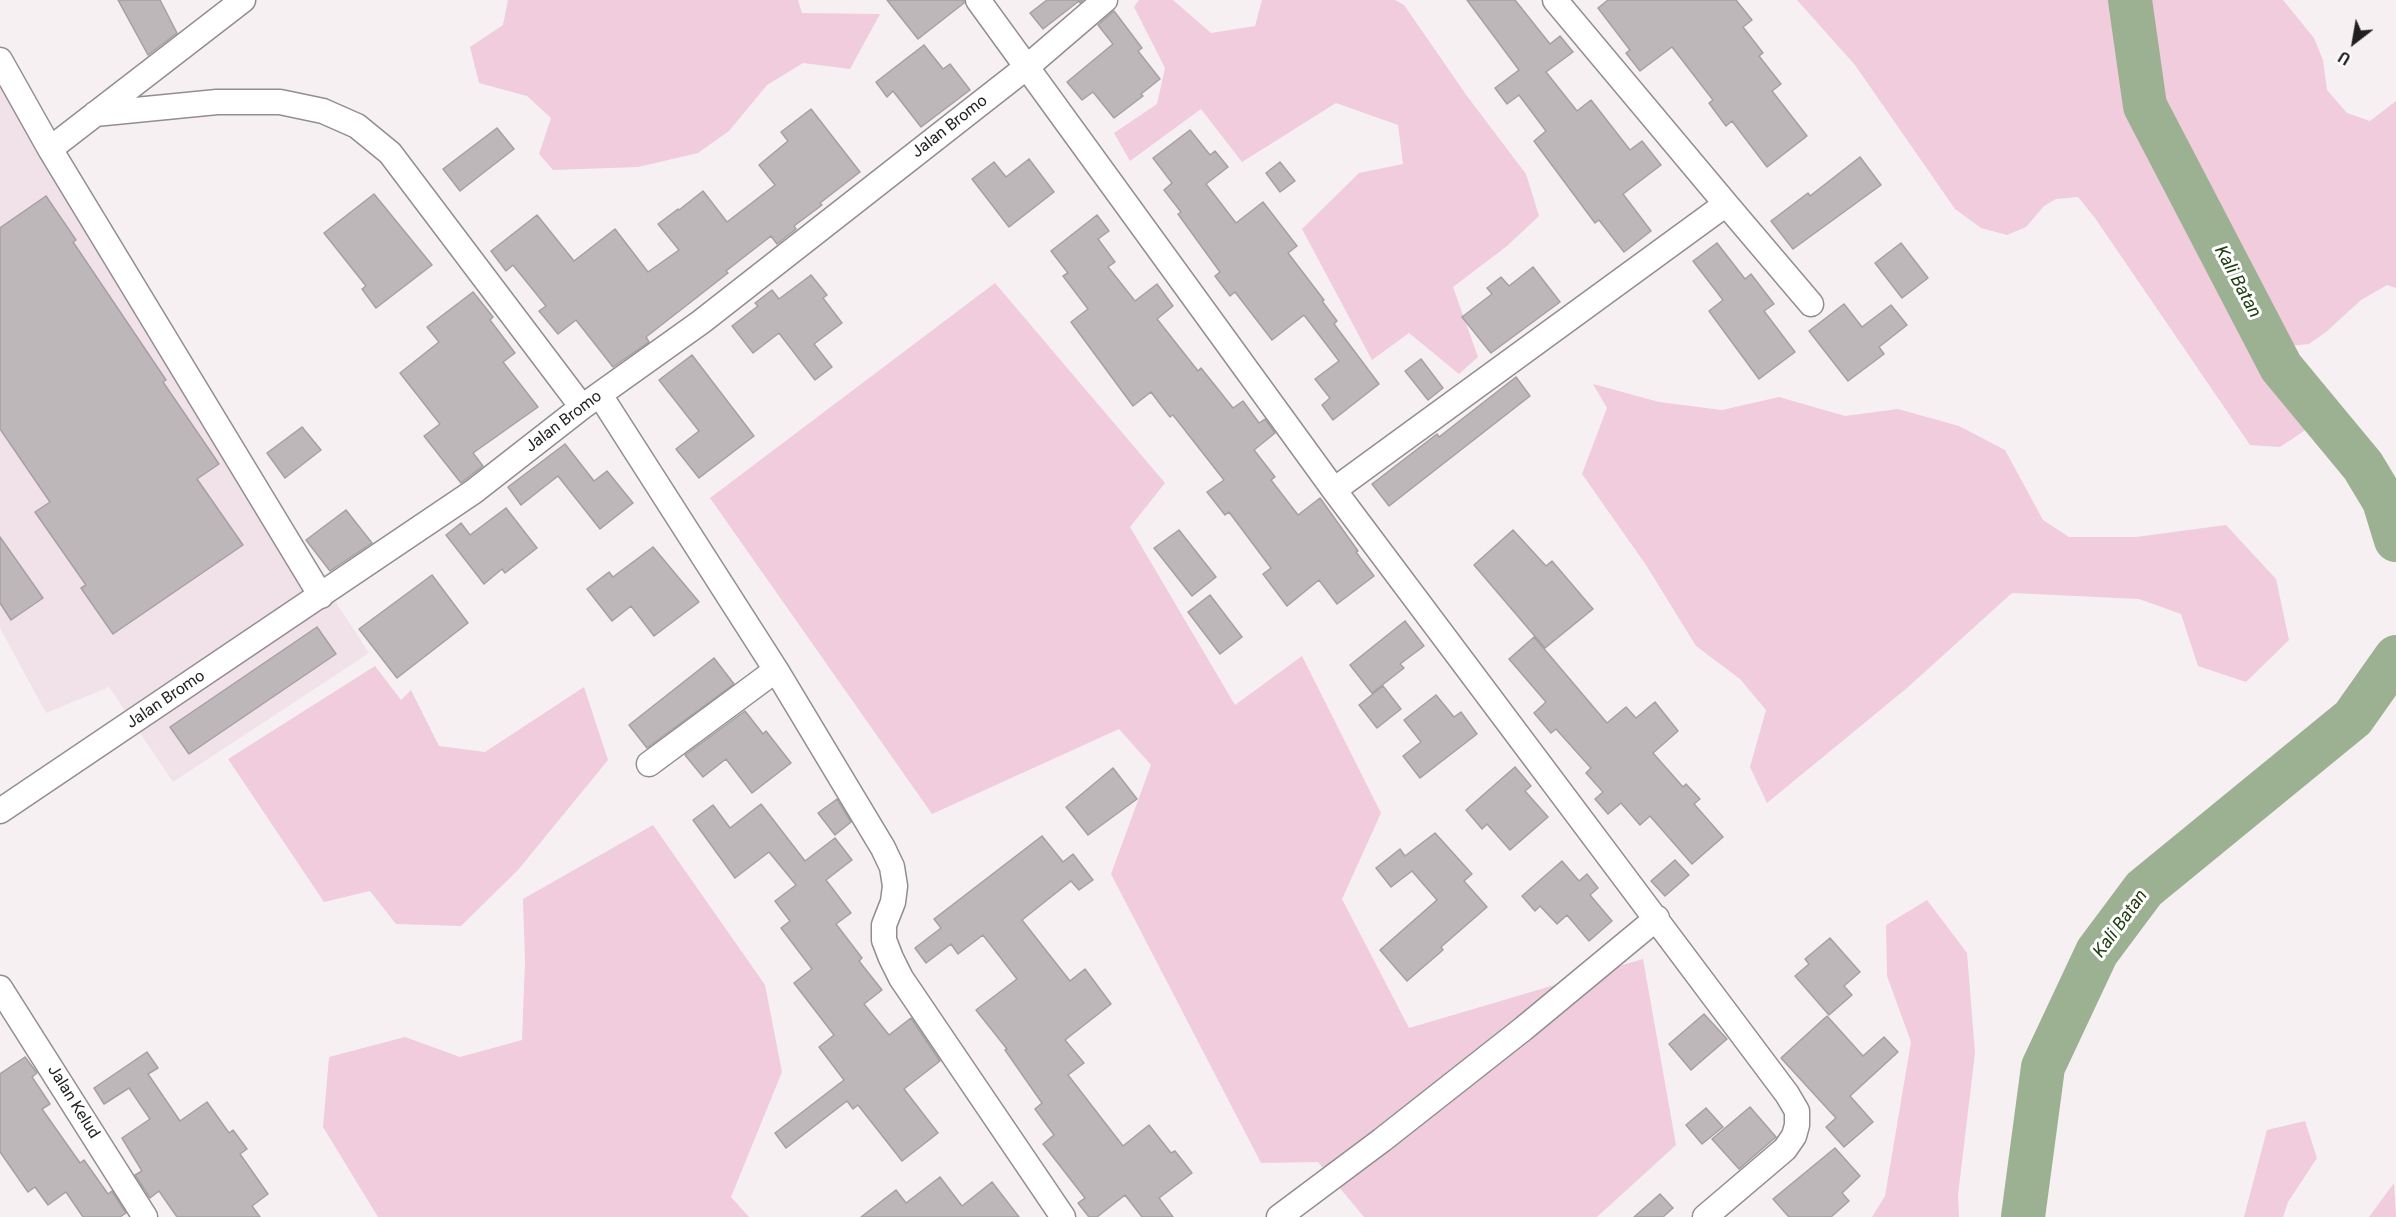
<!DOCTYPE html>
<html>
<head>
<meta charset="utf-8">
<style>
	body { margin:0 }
	#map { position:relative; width:2396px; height:1217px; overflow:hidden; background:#f6f0f3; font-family:Roboto,sans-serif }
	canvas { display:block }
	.north { position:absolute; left:2324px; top:12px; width:60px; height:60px; -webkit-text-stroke:4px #fff; paint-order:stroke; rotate:211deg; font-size:16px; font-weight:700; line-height:24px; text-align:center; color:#211f20 }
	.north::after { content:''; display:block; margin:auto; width:21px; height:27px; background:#211f20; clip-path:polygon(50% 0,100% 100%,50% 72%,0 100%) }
</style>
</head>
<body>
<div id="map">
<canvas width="2396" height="1217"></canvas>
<div class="north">U</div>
</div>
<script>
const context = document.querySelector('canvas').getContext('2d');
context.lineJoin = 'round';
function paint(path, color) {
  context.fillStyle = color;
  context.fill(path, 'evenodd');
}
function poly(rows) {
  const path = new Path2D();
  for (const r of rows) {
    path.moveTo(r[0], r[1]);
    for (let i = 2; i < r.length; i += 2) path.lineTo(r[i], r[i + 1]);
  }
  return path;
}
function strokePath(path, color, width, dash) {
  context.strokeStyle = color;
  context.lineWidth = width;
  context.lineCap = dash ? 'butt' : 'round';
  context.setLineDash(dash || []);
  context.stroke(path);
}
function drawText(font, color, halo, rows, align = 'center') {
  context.font = font + ' Roboto,sans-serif';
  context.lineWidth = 6;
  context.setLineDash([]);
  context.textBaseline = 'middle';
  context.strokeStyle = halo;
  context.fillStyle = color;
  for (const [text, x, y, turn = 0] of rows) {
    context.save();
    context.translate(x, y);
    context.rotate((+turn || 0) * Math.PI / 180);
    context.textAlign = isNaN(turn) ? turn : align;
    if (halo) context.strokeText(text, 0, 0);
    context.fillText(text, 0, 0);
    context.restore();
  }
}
paint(poly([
	[0,88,369,653,173,782,109,687,46,713,0,628]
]), '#f1e2e9');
paint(poly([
	[508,0,798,0,802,13,880,14,850,69,803,63,767,85,729,131,698,153,638,167,553,170,539,154,551,118,527,96,479,83,470,47,503,25],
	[1139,0,1173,0,1211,33,1255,26,1262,0,1395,0,1404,5,1467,96,1526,174,1539,216,1507,246,1453,287,1478,357,1459,374,1409,333,1372,360,1302,229,1359,173,1403,164,1398,125,1336,103,1242,162,1201,109,1130,161,1114,133,1157,104,1165,68,1134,7],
	[1797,0,2283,0,2314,38,2323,60,2327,90,2347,113,2370,121,2396,101,2396,288,2387,285,2361,300,2326,332,2309,344,2271,348,2281,367,2325,417,2280,447,2250,445,2095,218,2078,197,2056,199,2044,206,2026,227,2007,235,1981,228,1955,209,1855,65],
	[995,283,1165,483,1130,527,1235,705,1302,656,1381,813,1342,899,1409,1028,1643,959,1676,1145,1597,1217,1364,1217,1318,1162,1261,1163,1111,874,1151,765,1119,729,932,814,710,498],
	[1593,384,1659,402,1722,410,1779,397,1845,416,1898,409,1959,426,2005,450,2043,520,2069,537,2136,537,2226,525,2276,579,2289,640,2246,682,2198,666,2181,614,2139,599,2012,593,1907,688,1767,803,1750,767,1766,710,1740,679,1696,646,1646,565,1582,474,1607,408],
	[375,666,401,700,411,690,439,746,485,752,584,687,608,760,518,870,461,926,396,924,370,891,324,902,228,759],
	[653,825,765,985,782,1072,731,1197,749,1217,378,1217,323,1127,329,1057,405,1037,460,1057,522,1040,525,961,523,899],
	[1927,900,1967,953,1975,1053,1958,1195,1959,1217,1872,1217,1885,1196,1911,1042,1887,976,1886,925],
	[2305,1121,2317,1158,2288,1202,2283,1217,2244,1217,2267,1130],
	[2394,1183,2396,1217,2369,1217]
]), '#f0ccdc');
strokePath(poly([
	[2130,0,2145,106,2281,367,2363,466,2384,501,2396,540],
	[2023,1217,2043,1067,2097,952,2144,889,2353,718,2396,657]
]), '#9bb192', 44);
const building = poly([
	[118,0,160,0,177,33,148,55,118,0],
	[887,0,964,0,964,3,918,39,887,0],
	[1047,0,1083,0,1080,3,1079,1,1043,29,1030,13,1047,0],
	[1467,0,1515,0,1550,44,1560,36,1573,52,1546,72,1577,111,1591,100,1630,150,1642,141,1661,165,1623,194,1651,231,1624,252,1599,220,1595,223,1534,141,1546,131,1519,95,1507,104,1495,88,1519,70,1467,0],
	[1608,0,1736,0,1752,20,1743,27,1763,53,1759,56,1781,84,1772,91,1807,136,1767,167,1732,121,1726,126,1709,103,1713,100,1672,47,1640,71,1626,53,1630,50,1598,8,1608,0],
	[1114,11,1142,48,1138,51,1160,79,1141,94,1143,96,1114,118,1093,92,1082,100,1067,82,1113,44,1098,25,1114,11],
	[924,45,943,69,950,64,970,90,921,127,893,91,887,97,876,82,924,45],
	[811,109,860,172,820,203,822,205,794,226,796,229,777,244,771,236,726,271,728,273,646,337,649,342,613,367,576,320,558,334,539,311,546,306,513,265,506,271,491,251,537,215,574,261,615,229,648,272,679,250,658,224,678,209,679,210,703,191,727,222,775,185,759,165,788,141,781,132,811,109],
	[497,128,514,149,460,191,443,169,497,128],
	[1190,130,1210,155,1215,151,1228,167,1206,184,1236,223,1263,202,1297,246,1288,253,1324,300,1322,301,1337,321,1334,324,1379,384,1333,420,1322,405,1330,398,1315,379,1339,361,1304,315,1272,340,1235,292,1230,296,1215,276,1220,272,1178,214,1181,212,1164,190,1172,183,1153,158,1190,130],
	[1860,157,1881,185,1793,249,1771,221,1808,193,1810,196,1860,157],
	[1029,159,1054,192,1009,227,972,179,994,162,1006,177,1029,159],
	[1280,162,1295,181,1280,192,1266,173,1280,162],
	[374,194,432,265,376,308,362,289,366,286,324,233,374,194],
	[46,196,76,240,73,242,166,380,163,382,219,464,197,479,243,545,113,634,81,588,86,585,35,512,50,502,0,429,0,228,46,196],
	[1097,215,1109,231,1098,239,1115,262,1108,267,1135,301,1157,284,1173,306,1157,319,1198,371,1201,368,1233,408,1243,401,1259,423,1265,419,1275,433,1254,450,1275,477,1271,480,1298,515,1320,498,1358,551,1356,552,1374,576,1337,604,1319,580,1287,606,1263,574,1271,568,1229,512,1225,515,1207,492,1224,480,1173,415,1170,417,1151,392,1133,406,1071,322,1088,309,1063,276,1068,273,1051,251,1097,215],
	[1717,243,1745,279,1751,274,1774,304,1764,311,1795,352,1759,379,1709,311,1723,300,1693,261,1717,243],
	[1901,243,1928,278,1902,298,1875,263,1901,243],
	[1533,267,1560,302,1491,353,1462,317,1492,294,1487,288,1501,277,1509,286,1533,267],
	[811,275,827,295,823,298,842,323,814,344,832,367,815,380,779,333,753,353,732,326,758,306,755,303,772,290,779,299,811,275],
	[473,292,493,317,490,320,515,353,503,362,538,407,473,453,483,466,461,483,424,436,440,424,400,373,439,342,427,327,473,292],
	[1844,304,1862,327,1891,305,1907,325,1879,347,1884,354,1848,381,1809,331,1844,304],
	[692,355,754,436,699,478,676,449,699,431,659,380,692,355],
	[1421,359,1443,388,1428,400,1405,371,1421,359],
	[1516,377,1530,396,1389,506,1372,484,1437,434,1439,437,1516,377],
	[302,427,321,450,285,478,267,453,302,427],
	[565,444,594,481,607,471,633,503,600,529,558,476,521,505,508,487,565,444],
	[506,508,537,548,505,573,502,569,484,584,446,535,461,523,470,535,506,508],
	[346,510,372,543,330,571,306,540,346,510],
	[1179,530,1216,577,1192,596,1154,548,1179,530],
	[1513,530,1546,566,1552,561,1593,609,1545,648,1474,565,1513,530],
	[0,537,43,598,11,620,0,603,0,537],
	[653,547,699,602,654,636,631,606,612,621,587,589,609,572,613,577,653,547],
	[432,575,468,623,397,678,359,629,432,575],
	[1210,595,1242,637,1220,654,1188,612,1210,595],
	[1405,621,1424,646,1400,664,1404,668,1372,693,1350,665,1405,621],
	[317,627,336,654,189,754,170,727,317,627],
	[1534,637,1607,723,1626,707,1636,718,1655,702,1678,731,1653,753,1683,787,1686,784,1700,799,1694,804,1723,837,1692,864,1650,816,1640,825,1621,803,1608,814,1595,799,1603,792,1586,773,1591,768,1556,729,1551,733,1534,713,1546,702,1509,659,1534,637],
	[714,658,734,684,647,748,629,725,714,658],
	[1383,686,1401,709,1377,728,1359,705,1383,686],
	[1436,695,1454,717,1461,712,1477,734,1420,778,1403,756,1421,742,1404,720,1436,695],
	[745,711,763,734,766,731,791,763,752,793,726,759,703,777,685,755,745,711],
	[1515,767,1531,786,1525,791,1548,817,1510,850,1487,824,1482,829,1466,810,1515,767],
	[1113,768,1137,799,1088,835,1066,807,1113,768],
	[837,799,851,822,835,835,818,813,837,799],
	[761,804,805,861,835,838,852,860,826,880,851,913,836,924,862,958,859,961,882,990,864,1004,889,1035,911,1018,940,1061,904,1089,938,1133,902,1161,858,1105,853,1109,847,1101,786,1148,775,1133,844,1080,819,1047,834,1035,794,983,812,969,781,928,790,921,775,901,796,885,769,852,735,878,693,820,713,805,730,828,761,804],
	[1435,833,1472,874,1464,881,1487,907,1441,947,1443,950,1407,981,1380,950,1437,900,1412,871,1391,887,1376,868,1400,849,1405,856,1435,833],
	[1042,836,1063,862,1073,854,1093,880,1079,890,1071,881,1022,920,1070,981,1085,969,1111,1004,1065,1040,1084,1063,1068,1075,1123,1146,1149,1125,1171,1153,1175,1151,1192,1173,1159,1198,1173,1217,1142,1217,1125,1195,1097,1217,1089,1217,1078,1203,1085,1198,1043,1144,1054,1135,1035,1109,1042,1103,1005,1050,1007,1049,976,1010,1017,979,983,935,958,954,951,944,926,963,915,948,941,928,934,919,1042,836],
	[1675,860,1689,875,1665,896,1651,881,1675,860],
	[1562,861,1579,881,1587,874,1598,888,1590,895,1612,921,1589,941,1567,915,1557,924,1540,906,1535,911,1522,896,1562,861],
	[1830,938,1860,972,1844,986,1852,995,1829,1015,1795,976,1809,964,1805,959,1830,938],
	[1704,1014,1727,1039,1691,1070,1669,1044,1704,1014],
	[1827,1016,1863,1056,1884,1037,1898,1052,1850,1096,1873,1122,1844,1147,1826,1127,1836,1118,1781,1058,1827,1016],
	[147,1052,158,1068,148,1074,180,1121,207,1102,229,1133,233,1130,247,1149,240,1154,268,1194,252,1206,260,1217,177,1217,159,1191,150,1198,135,1175,142,1171,122,1138,150,1119,129,1088,104,1104,94,1088,147,1052],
	[25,1057,37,1073,32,1077,50,1104,42,1109,80,1163,84,1160,108,1194,112,1191,126,1213,120,1217,83,1217,66,1192,48,1205,35,1187,28,1192,0,1152,0,1074,25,1057],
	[1750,1107,1776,1137,1739,1169,1712,1139,1750,1107],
	[1706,1108,1723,1127,1702,1144,1686,1125,1706,1108],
	[1835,1148,1860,1176,1842,1193,1849,1201,1831,1217,1789,1217,1773,1199,1835,1148],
	[940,1177,962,1206,992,1182,1019,1217,861,1217,896,1190,906,1203,940,1177],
	[1660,1194,1673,1208,1663,1217,1634,1217,1660,1194]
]);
paint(building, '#bdb7ba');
strokePath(building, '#a6a0a3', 1.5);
const minor = poly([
	[978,0,1334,490,1787,1094,1797,1111,1797,1125,1794,1136,1785,1149,1705,1217],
	[1555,0,1726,204],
	[0,60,50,149,321,596],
	[95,114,217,102,280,102,323,111,357,126,390,153,582,407],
	[50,149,243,0],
	[600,395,776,670,883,848,892,867,895,886,893,902,884,925,884,940,891,958,901,978,1063,1217],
	[1334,490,1726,204,1811,304],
	[649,764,776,670],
	[0,811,473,492,582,407,701,322,1028,66,1105,0],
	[0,988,145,1217],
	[1279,1217,1382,1140,1523,1029,1657,918]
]);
strokePath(minor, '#938d90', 27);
strokePath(minor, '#fff', 24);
drawText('16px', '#211f20', '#fff', [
	["Jalan Bromo",950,127,-38],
	["Jalan Bromo",564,422,-37],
	["Jalan Bromo",166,700,-34],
	["Jalan Kelud",73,1102,58]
]);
drawText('italic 18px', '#203e10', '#fff', [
	["Kali Batan",2237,282,62],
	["Kali Batan",2121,924,-54]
]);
</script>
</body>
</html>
